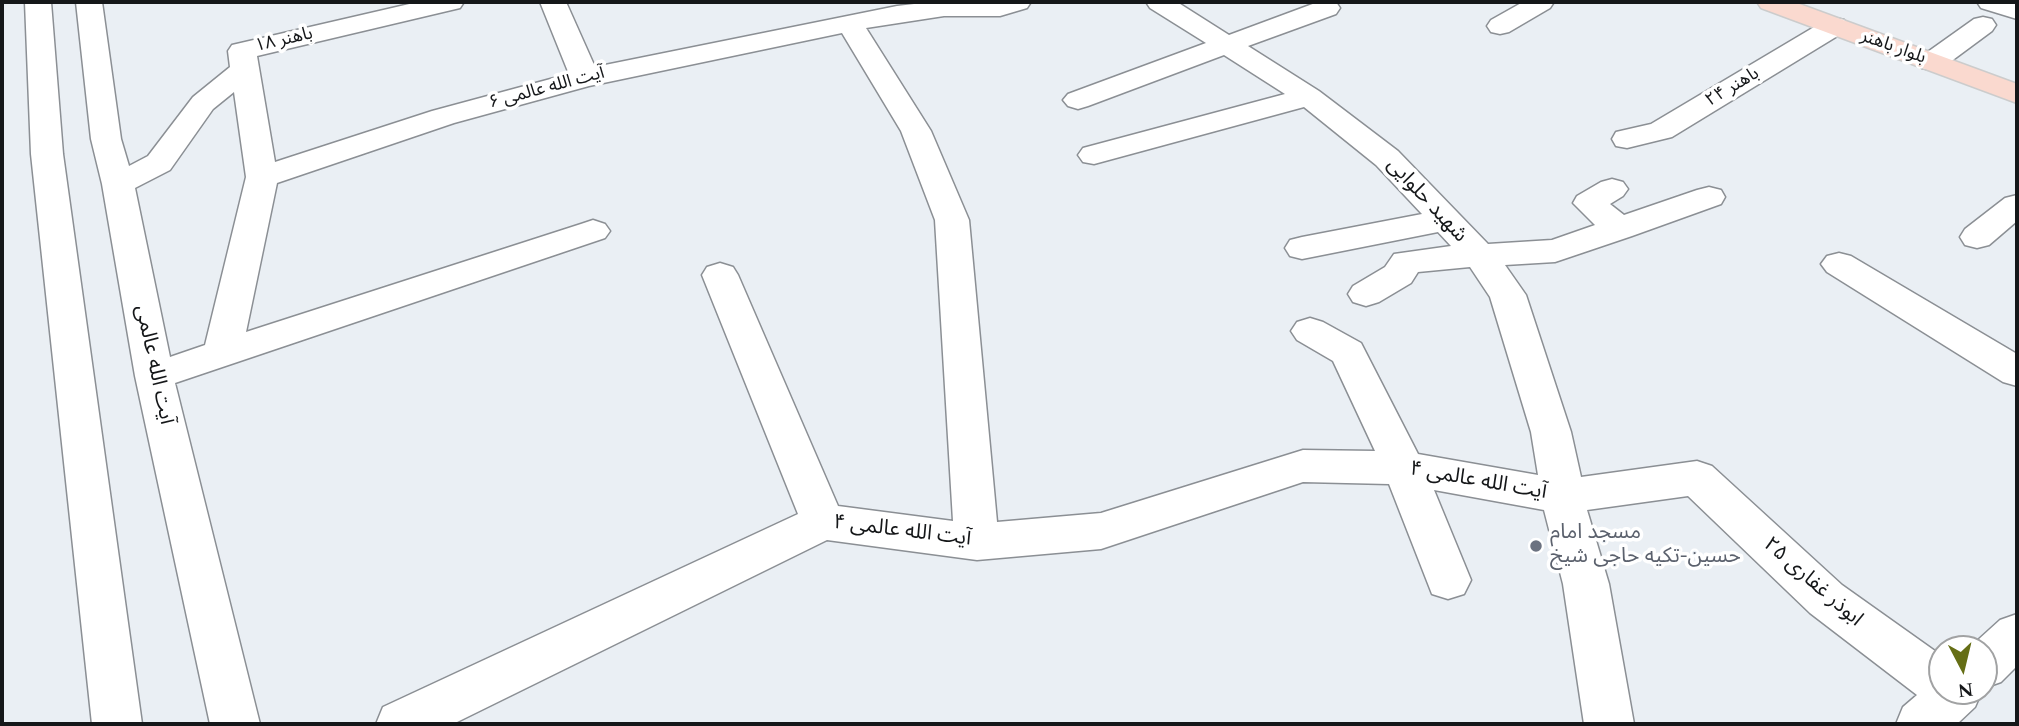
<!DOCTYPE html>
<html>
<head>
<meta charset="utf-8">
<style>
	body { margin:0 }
	#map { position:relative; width:2019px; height:726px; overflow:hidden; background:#eaeff4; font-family:Spectral,serif }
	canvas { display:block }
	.frame { position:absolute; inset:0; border:4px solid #151719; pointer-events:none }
	.north { position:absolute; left:1928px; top:635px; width:70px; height:70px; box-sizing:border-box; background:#fff; border:2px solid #a1a2a3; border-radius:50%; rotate:173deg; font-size:19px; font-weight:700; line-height:28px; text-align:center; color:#151719 }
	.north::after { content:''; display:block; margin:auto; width:24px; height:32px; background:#656e15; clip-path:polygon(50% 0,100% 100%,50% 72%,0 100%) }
</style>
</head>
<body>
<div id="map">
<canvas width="2019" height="726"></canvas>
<div class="frame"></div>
<div class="north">N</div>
</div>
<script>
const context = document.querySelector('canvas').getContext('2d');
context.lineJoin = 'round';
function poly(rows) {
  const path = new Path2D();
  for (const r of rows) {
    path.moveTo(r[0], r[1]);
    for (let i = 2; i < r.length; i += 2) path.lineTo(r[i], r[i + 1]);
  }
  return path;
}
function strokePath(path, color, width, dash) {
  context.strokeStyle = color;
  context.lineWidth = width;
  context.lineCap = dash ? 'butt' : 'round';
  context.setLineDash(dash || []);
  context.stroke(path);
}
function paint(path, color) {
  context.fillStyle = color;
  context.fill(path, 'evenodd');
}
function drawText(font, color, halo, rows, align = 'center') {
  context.font = font + ' Spectral,"Noto Sans Arabic",serif';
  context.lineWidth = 7;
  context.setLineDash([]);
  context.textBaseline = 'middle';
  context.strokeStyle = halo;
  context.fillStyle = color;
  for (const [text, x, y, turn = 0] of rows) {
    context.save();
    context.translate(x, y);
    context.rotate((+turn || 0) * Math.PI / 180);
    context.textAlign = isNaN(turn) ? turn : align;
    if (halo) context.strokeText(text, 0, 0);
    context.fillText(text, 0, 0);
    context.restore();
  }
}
const minor = poly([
	[25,2,51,2,63,154,142,724,92,724,31,154,25,2],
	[76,2,102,2,121,139,129,166,148,156,193,97,230,67,228,51,232,45,418,2,464,2,460,8,257,56,275,162,432,111,569,74,540,2,566,2,595,67,897,6,931,2,1031,2,1027,8,1000,16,944,16,866,28,931,131,969,220,997,522,1101,513,1303,450,1375,451,1333,361,1297,340,1291,331,1297,322,1310,318,1323,322,1361,343,1418,454,1538,475,1531,432,1490,297,1470,267,1418,272,1411,283,1379,302,1366,306,1353,302,1348,294,1353,286,1385,267,1394,254,1451,246,1438,232,1302,259,1290,256,1285,248,1290,240,1302,237,1422,214,1376,165,1304,107,1094,164,1083,162,1078,155,1083,148,1285,94,1224,55,1088,106,1078,109,1068,106,1063,100,1068,94,1206,43,1150,8,1146,2,1177,2,1229,35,1318,2,1336,2,1340,8,1336,14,1248,46,1319,91,1398,151,1488,244,1552,240,1595,225,1573,203,1577,196,1601,182,1612,179,1623,182,1628,189,1623,196,1610,204,1624,215,1697,190,1709,187,1721,190,1725,197,1721,204,1632,236,1555,262,1505,265,1526,295,1571,432,1581,477,1697,461,1712,466,1842,585,1942,656,1942,691,1982,691,1975,707,1957,724,1896,724,1903,707,1917,695,1810,613,1688,496,1587,510,1609,584,1634,724,1584,724,1563,584,1544,510,1434,490,1471,580,1464,594,1448,599,1432,594,1389,484,1303,482,1101,549,977,560,827,540,453,724,376,724,383,707,798,514,702,275,707,267,720,263,733,267,738,275,838,506,953,521,935,220,901,131,842,33,589,86,454,123,277,183,246,332,581,224,593,220,605,224,610,231,605,238,175,383,260,724,210,724,135,376,102,184,91,139,76,2],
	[234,92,246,177,205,345,170,357,135,188,170,170,213,109,234,92],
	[1523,2,1554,2,1550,8,1509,32,1500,34,1491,32,1487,26,1491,20,1523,2],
	[1977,2,2017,2,2017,19,1981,8,1977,2],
	[1983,17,1992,19,1996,25,1992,31,1942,68,1932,70,1922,68,1918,62,1922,56,1974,19,1983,17],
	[1835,18,1844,20,1848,26,1844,32,1672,137,1627,148,1616,146,1612,139,1616,132,1651,124,1826,20,1835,18],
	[2017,195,2017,221,1989,245,1977,248,1965,245,1960,237,1965,229,2005,198,2017,195],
	[1839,253,1851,256,2017,354,2017,386,2003,382,1827,272,1821,264,1827,256,1839,253],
	[2017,614,2017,666,2001,682,1984,688,1984,649,1968,649,2000,620,2017,614]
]);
const major = poly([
	[1757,2,1794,2,2017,84,2017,103,1761,8,1757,2]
]);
strokePath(minor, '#8b8f94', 3);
strokePath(major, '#ccc', 3);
paint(minor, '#fff');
paint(major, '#fad9cf');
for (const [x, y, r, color] of [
	[1536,546,7,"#6b7280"]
]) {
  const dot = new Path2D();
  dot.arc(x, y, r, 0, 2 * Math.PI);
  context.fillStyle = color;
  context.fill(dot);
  strokePath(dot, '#fff', 2.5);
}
drawText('18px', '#151719', '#fff', [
	["باهنر ۱۸",284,41,-13],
	["بلوار باهنر",1893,48,20],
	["باهنر ۲۴",1733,88,-31],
	["آیت الله عالمی ۶",547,89,-15]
]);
drawText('21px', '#151719', '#fff', [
	["شهید حلوایی",1426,201,47],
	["آیت الله عالمی",153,365,78],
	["آیت الله عالمی ۴",1478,482,10],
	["آیت الله عالمی ۴",902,532,7],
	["ابوذر غفاری ۲۵",1812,583,41]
]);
drawText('21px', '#5b616d', '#fff', [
	["مسجد امام",1550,534],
	["حسین-تکیه حاجی شیخ",1550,558]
], 'left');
</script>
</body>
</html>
